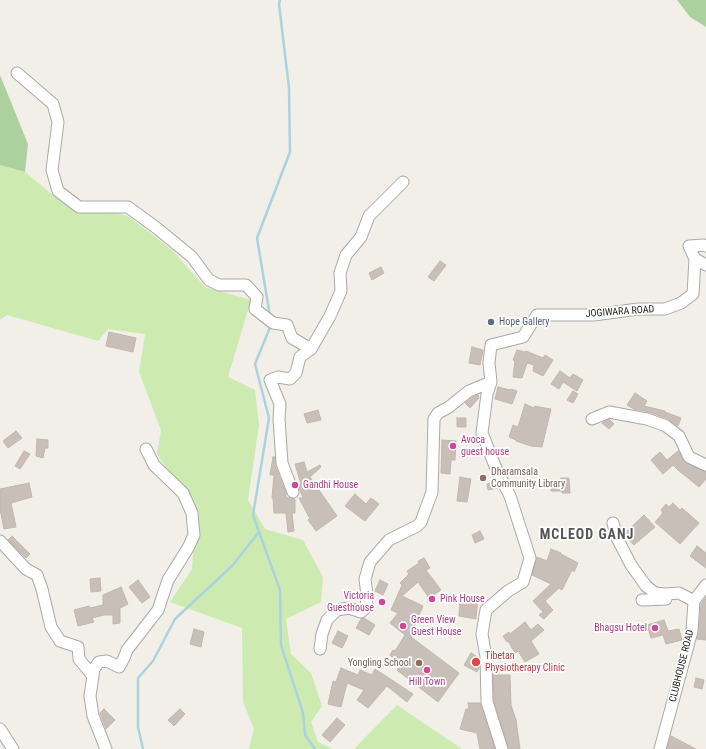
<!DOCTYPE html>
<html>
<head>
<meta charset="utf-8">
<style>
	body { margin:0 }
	canvas { display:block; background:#f2efe9 }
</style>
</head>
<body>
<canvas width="706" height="749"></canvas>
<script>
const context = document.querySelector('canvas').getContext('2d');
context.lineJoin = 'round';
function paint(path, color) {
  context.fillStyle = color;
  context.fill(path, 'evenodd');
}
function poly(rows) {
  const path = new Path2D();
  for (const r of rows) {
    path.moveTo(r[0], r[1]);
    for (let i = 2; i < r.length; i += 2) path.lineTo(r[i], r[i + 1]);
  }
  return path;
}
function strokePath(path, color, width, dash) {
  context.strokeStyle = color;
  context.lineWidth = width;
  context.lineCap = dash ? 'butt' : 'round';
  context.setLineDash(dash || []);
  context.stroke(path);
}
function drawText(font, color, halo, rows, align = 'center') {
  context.font = font + ' "Roboto Condensed",sans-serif';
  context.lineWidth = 3.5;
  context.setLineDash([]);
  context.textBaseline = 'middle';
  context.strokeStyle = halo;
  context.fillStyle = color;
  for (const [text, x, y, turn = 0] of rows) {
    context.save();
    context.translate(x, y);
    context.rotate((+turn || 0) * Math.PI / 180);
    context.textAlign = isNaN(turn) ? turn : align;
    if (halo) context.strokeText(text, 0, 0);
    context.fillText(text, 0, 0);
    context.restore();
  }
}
paint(poly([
	[0,165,25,172,59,200,128,216,171,249,205,287,251,300,228,377,255,390,259,425,248,500,265,529,303,540,323,577,321,602,286,619,291,654,311,673,322,706,311,722,318,742,333,749,249,749,254,729,243,702,242,628,170,602,192,569,196,510,157,454,161,430,139,372,145,334,108,329,98,341,7,315,0,320],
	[397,705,462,749,354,749]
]), '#cdebb0');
paint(poly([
	[677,0,706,0,706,27,690,17],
	[0,75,28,144,25,172,0,165]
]), '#add19e');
strokePath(poly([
	[270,316,257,238,290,152,289,88,279,4,280,0],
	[271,325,255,364,269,418,253,515,280,590,281,645,303,713,305,735,315,749],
	[143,749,138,727,138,678,153,661,175,619,232,566,259,532]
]), '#aad3df', 2.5);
const building = poly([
	[440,261,446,265,434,281,428,277,440,261],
	[381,267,384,273,372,280,369,273,381,267],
	[109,332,136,338,133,352,106,346,109,332],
	[472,347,483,350,480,365,469,363,472,347],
	[517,350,525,352,526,351,543,358,545,355,553,360,543,376,533,371,534,365,527,363,522,378,513,377,515,361,513,360,517,350],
	[560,371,570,378,573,374,583,380,577,391,563,382,559,389,551,384,560,371],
	[498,387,510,390,511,389,517,391,512,404,495,399,498,387],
	[573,391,578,394,573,403,567,400,573,391],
	[635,393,647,401,644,406,665,411,665,412,681,418,678,426,668,419,649,412,634,409,627,405,635,393],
	[478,395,479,398,470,408,465,403,473,397,478,395],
	[525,404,534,408,535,406,539,407,551,409,542,447,531,446,516,441,516,440,509,437,513,425,518,427,525,404],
	[318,410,321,420,307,423,304,414,318,410],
	[457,418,466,418,466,427,457,427,457,418],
	[609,419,614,424,609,429,602,423,609,419],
	[16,431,22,438,8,448,3,441,16,431],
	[37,439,48,440,48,448,45,448,43,458,36,456,37,439],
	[442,440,456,441,455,460,451,460,450,474,441,473,442,440],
	[24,451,30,454,20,469,15,466,24,451],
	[678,451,686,463,706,472,706,479,699,487,678,470,673,465,663,474,651,460,660,452,667,460,678,451],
	[273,457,275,457,275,465,286,493,286,497,295,499,295,513,292,513,294,531,288,532,286,513,274,513,273,498,272,498,274,475,270,475,273,457],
	[304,462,307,472,320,465,321,467,310,477,337,516,316,531,308,520,310,519,299,498,303,498,298,485,301,484,295,464,304,462],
	[460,477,471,479,467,502,457,501,460,477],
	[561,478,569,478,570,493,562,493,562,491,551,491,551,480,561,480,561,478],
	[495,482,498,488,488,490,487,484,495,482],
	[29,483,32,497,11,503,16,527,4,529,0,509,0,489,29,483],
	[355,494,366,504,371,498,379,504,365,521,345,506,355,494],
	[673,503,680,510,682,508,699,523,680,544,655,522,663,513,661,510,666,504,669,507,673,503],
	[644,515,655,527,634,545,624,534,644,515],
	[480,531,484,539,475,543,472,535,480,531],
	[12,536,30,554,26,558,8,540,12,536],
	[697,546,706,553,706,568,690,556,697,546],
	[551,549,561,553,561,554,578,563,574,572,572,570,562,590,559,588,545,601,553,610,544,619,539,615,543,612,533,601,551,584,532,575,537,557,547,561,551,549],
	[424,558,430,568,426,570,441,590,429,598,418,582,402,596,423,606,414,627,416,629,411,637,459,673,438,702,397,670,401,664,390,655,393,650,395,651,405,635,390,623,398,613,391,610,402,585,400,583,409,574,407,571,419,563,418,561,424,558],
	[100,578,101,591,91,592,90,579,100,578],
	[138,580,150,597,142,603,129,587,138,580],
	[380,580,388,584,383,595,375,591,380,580],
	[121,587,128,604,120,608,120,623,113,624,113,615,104,615,92,618,94,622,78,626,74,610,89,606,90,608,103,605,103,595,121,587],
	[460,593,478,597,476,619,459,616,460,593],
	[706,597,706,640,697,639,699,632,701,604,706,597],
	[364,618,375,625,369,635,356,628,361,619,364,618],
	[664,620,668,631,679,629,682,640,666,644,663,635,651,638,647,625,664,620],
	[525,622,531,630,538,624,544,630,531,641,539,654,525,662,518,651,515,653,508,641,507,642,503,636,509,632,510,634,525,622],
	[194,629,204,632,201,647,190,644,194,629],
	[338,631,348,636,342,648,332,643,338,631],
	[471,653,479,658,479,668,477,672,464,665,471,653],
	[341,668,358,675,360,670,372,675,375,669,413,694,407,702,387,686,368,708,357,700,364,690,347,683,341,707,328,704,333,681,336,682,341,668],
	[493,675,510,675,511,705,516,720,520,749,509,749,494,701,493,675],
	[696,678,704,680,702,689,694,687,696,678],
	[468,703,480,703,495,749,480,749,477,733,460,729,466,709,469,709,468,703],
	[104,709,115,720,106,729,100,713,104,709],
	[180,709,185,714,174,726,168,720,180,709],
	[337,718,345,725,330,742,322,735,337,718],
	[671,736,696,749,667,749,671,736]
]);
paint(building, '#c7bfb8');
strokePath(building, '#c4b6ab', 1);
const minor = poly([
	[17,73,53,104,58,122,52,170,58,191,79,207,128,207,158,229,192,257,209,280,219,285,246,285,257,297,255,309,273,323,287,325,292,338,311,349],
	[695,259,706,265],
	[592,419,609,412,647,419,666,426,679,436,689,457,706,465],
	[293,492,282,463,279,419,280,404,270,380,278,377,290,379,296,373,300,357,311,349,330,316,341,291,340,273,346,255,361,237,369,216,403,182],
	[613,523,617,538,631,565,646,586,655,593,666,594,679,593,694,601],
	[0,541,26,569,37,575,42,589,51,627,60,641,78,647,79,659,92,675],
	[642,600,666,599],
	[320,649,322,634,327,620,337,610,349,608,361,612,366,608,367,595,365,579,370,562,389,540,417,526,421,522,432,492,434,419,438,413,449,407,469,391,491,382],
	[0,729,13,749],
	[106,749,93,716,90,696,94,669,99,662,107,661,119,667,124,658,127,650,158,610,168,580,188,548,194,535,192,513,183,493,154,465,146,449],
	[502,749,487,702,486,657,482,634,486,610,508,591,523,582,530,558,510,496,497,471,482,433,487,394,491,382,489,363,491,345,523,337,537,315,594,315,638,309,665,309,681,303,693,294,695,259,689,246,704,245,706,246],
	[660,749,692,631,694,601,706,585]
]);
strokePath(minor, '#a9a9a9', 13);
strokePath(minor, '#fff', 11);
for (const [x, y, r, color] of [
	[491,322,4,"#5c6f8a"],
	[453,446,4,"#d1479c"],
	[483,478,4,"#8d6e63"],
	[295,485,4,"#d1479c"],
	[432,599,4,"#d1479c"],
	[382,602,4,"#d1479c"],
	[403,626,4,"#d1479c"],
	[655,628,4,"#d1479c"],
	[476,662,5,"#e0444e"],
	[419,663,4,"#8d6e63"],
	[427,670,4,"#d1479c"]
]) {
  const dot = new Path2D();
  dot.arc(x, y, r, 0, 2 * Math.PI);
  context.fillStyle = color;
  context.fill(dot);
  strokePath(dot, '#fff', 1.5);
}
drawText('10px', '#222', '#fff', [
	["JOGIWARA ROAD",620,312,-4],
	["CLUBHOUSE ROAD",682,666,-76]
]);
drawText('10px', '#4e5e75', '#fff', [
	["Hope Gallery",499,322]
], 'left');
drawText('10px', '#b23c85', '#fff', [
	["Avoca",461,440],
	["guest house",461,452],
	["Gandhi House",303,485],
	["Victoria",374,596,"right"],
	["Guesthouse",374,608,"right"],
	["Pink House",440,599],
	["Green View",411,620],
	["Guest House",411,632],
	["Bhagsu Hotel",647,628,"right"],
	["Hill Town",427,682,"center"]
], 'left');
drawText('10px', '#785e54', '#fff', [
	["Dharamsala",491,472],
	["Community Library",491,484],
	["Yongling School",411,663,"right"]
], 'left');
drawText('10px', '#be3a42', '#fff', [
	["Tibetan",485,656],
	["Physiotherapy Clinic",485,668]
], 'left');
context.letterSpacing = '1px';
drawText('bold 14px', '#555', '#fff', [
	["MCLEOD GANJ",587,535]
]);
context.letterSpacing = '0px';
</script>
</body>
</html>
